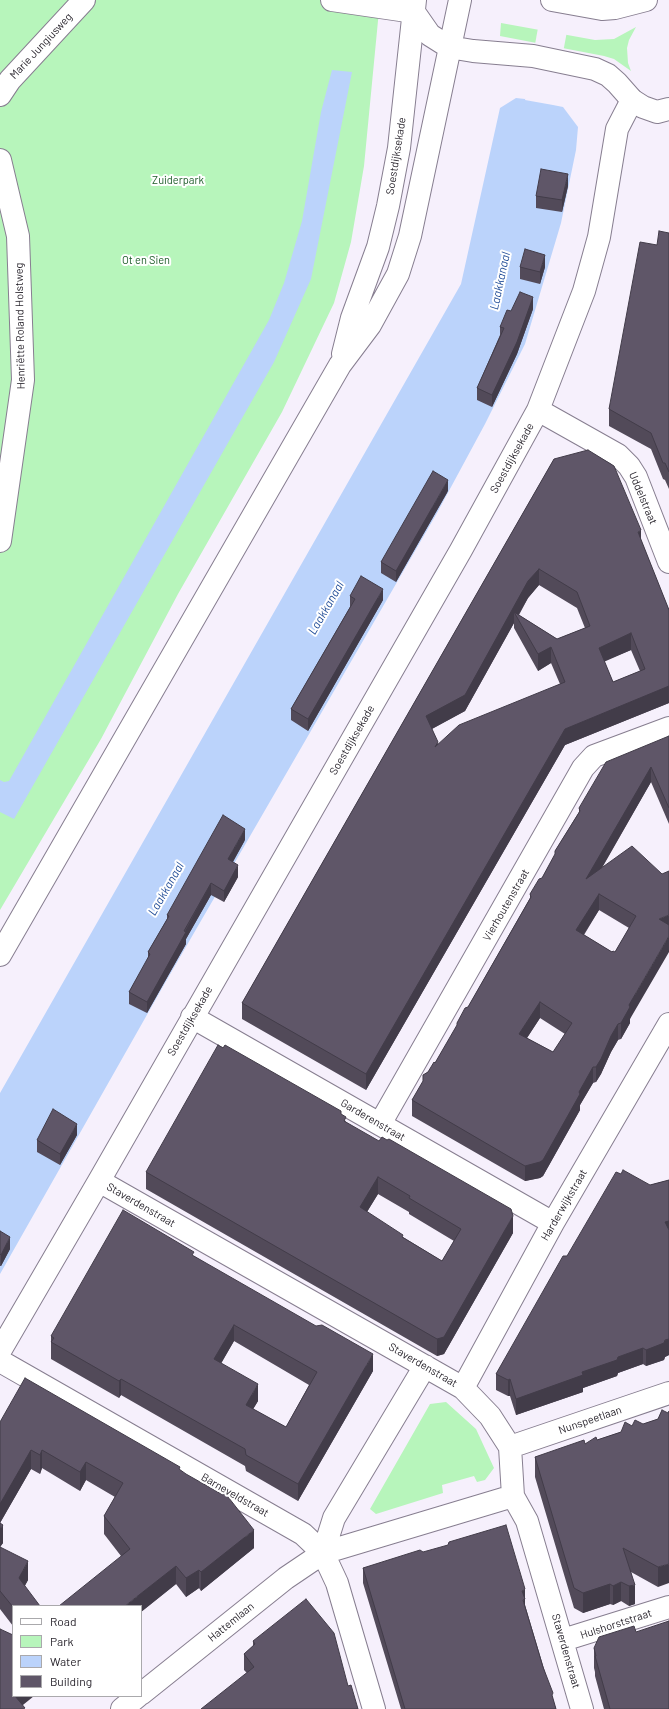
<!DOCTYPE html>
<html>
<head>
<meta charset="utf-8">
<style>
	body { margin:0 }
	#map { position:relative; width:669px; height:1709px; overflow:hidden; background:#f6f0fc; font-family:Barlow,sans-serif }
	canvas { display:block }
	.legend { position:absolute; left:12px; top:1605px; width:130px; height:92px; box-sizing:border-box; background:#fff; border:1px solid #aaa9ac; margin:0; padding:5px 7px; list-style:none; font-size:12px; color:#2b272f }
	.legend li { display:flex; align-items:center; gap:8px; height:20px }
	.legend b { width:20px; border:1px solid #aaa9ac }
</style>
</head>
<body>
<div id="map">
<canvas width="669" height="1709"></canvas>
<ul class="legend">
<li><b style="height:5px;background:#fff"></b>Road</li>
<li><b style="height:11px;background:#b7f5bb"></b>Park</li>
<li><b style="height:11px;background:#bbd3fb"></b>Water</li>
<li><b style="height:11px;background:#5f5668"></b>Building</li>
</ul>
</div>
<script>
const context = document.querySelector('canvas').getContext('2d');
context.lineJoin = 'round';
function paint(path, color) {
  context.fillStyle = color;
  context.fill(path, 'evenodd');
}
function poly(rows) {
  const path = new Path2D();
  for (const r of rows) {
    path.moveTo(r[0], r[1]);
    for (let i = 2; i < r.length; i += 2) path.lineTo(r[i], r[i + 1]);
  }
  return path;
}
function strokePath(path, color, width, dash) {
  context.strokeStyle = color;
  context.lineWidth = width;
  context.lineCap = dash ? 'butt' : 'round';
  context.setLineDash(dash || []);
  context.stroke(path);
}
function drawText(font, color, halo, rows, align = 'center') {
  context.font = font + ' Barlow,sans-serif';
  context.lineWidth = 4;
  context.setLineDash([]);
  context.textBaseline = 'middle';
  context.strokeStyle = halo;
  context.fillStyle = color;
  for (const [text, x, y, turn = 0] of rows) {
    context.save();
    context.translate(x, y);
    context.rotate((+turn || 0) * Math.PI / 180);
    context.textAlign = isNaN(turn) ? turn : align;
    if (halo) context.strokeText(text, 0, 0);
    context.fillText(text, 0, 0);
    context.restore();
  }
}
paint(poly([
	[0,0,380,0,364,166,351,242,334,303,282,412,178,594,101,739,0,910],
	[501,23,595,40,614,39,636,27,629,40,627,48,628,63,631,71,614,59,604,56,500,36],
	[446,1402,476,1429,494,1468,485,1480,477,1482,474,1476,442,1485,443,1493,376,1514,370,1509,430,1404]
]), '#b7f5bb');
paint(poly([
	[332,70,352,72,311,279,274,362,14,819,0,812,0,780,4,782,9,781,269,320,284,283,302,221,321,112],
	[516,98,525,99,527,98,551,102,553,105,563,107,578,127,576,150,561,223,525,344,485,424,437,513,165,983,0,1274,0,1093,461,284,500,108]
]), '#bbd3fb');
paint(poly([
	[543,0,573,0,553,105,525,100]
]), '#f6f0fc');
const street = poly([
	[332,0,414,12],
	[0,95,10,80,84,0],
	[0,160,18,236,23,380,0,541],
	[538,410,618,455,629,466,636,477,669,562],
	[192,1017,553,1223],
	[380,1124,583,768,594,756,669,728],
	[99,1181,463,1388,490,1416,510,1447,513,1496,527,1521,582,1709],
	[0,1351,99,1181,461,550,538,410,584,291,599,237,617,129,632,100],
	[0,1361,303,1534,323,1553,337,1583,374,1709],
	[463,1388,553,1223,669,1024],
	[510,1447,669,1393],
	[323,1553,334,1518,425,1366],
	[563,1640,669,1607],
	[141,1694,286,1578,323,1553,513,1496],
	[122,1709,138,1696]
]);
const secondary = poly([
	[552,0,602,9,615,8,646,0],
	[414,12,430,35,449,47,473,51,533,56,595,69,608,75,617,83,632,100,643,107,657,112,669,109],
	[343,354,352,318,378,247,388,206,399,148,415,0],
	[0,955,340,365,370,325,398,274,410,236,460,0]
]);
strokePath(street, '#877e90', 24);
strokePath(secondary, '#877e90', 24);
strokePath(street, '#fff', 22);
strokePath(secondary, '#fff', 22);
paint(poly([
	[568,186,562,212,536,208,536,196],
	[669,233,669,489,665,480,663,479,651,449,609,426,609,409,657,245],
	[520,267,545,267,540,284,520,279],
	[533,309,517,354,492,407,477,400,477,388,500,335,500,327,511,311],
	[554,459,641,540,669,610,669,703,565,745,366,1090,242,1019,242,1003],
	[539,585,577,608,585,628,557,639,519,615,528,598],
	[514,623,514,628,538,671,551,663,560,684,438,744,432,729,465,711],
	[631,650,640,671,613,682,604,661],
	[448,491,396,582,381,573,381,562],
	[350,596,383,600,308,731,291,720,291,709,350,607],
	[669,736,669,824,651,782,602,868,662,874,630,1019,630,1023,621,1039,618,1040,611,1052,601,1074,596,1082,593,1083,580,1105,580,1110,543,1176,540,1178,525,1181,412,1116,412,1100,423,1082,423,1075,428,1072,435,1063,457,1026,457,1023,468,1007,530,898,530,894,542,878,555,855,555,851,579,812,579,808],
	[599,910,629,928,615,952,612,952,584,935],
	[540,1018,565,1034,553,1052,527,1038],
	[245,840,233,862,238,877,224,902,211,895,186,939,186,944,147,1013,129,1004,129,992,148,959,148,952,167,919,167,915],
	[341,1114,346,1122,513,1233,444,1354,437,1356,146,1189,146,1172],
	[378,1194,409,1212,409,1214,454,1241,442,1261,403,1237,367,1212],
	[77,1135,60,1165,37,1152,37,1140],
	[669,1180,669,1355,665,1357,664,1360,646,1366,643,1364,618,1373,617,1376,583,1388,583,1392,516,1415,510,1396,508,1396,496,1390,496,1374,567,1256,650,1185],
	[0,1231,10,1249,1,1266,0,1266],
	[194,1256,373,1371,298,1501,246,1471,245,1466,121,1395,119,1398,51,1359,51,1336],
	[234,1341,309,1385,286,1427,253,1409,258,1401,221,1363],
	[662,1410,658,1587,631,1572,635,1604,629,1606,621,1601,613,1605,610,1604,583,1613,574,1608,535,1477,535,1457,585,1444,621,1432,632,1426,643,1424,658,1419],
	[0,1422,180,1470,254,1548,201,1591,199,1588,186,1597,176,1584,141,1612,141,1606,121,1556,104,1534,104,1516,115,1497,86,1480,80,1491,42,1468,40,1474,31,1469,0,1523],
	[0,1523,3,1543,0,1547,28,1580,13,1606,13,1626,0,1609],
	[423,1552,525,1604,525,1605,556,1709,401,1709,363,1583,363,1568],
	[636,1632,669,1709,604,1709,595,1676,595,1672,594,1668,594,1648],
	[253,1641,348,1686,247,1673,244,1670,244,1654,253,1646]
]), '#524a59');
paint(poly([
	[568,174,568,186,562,212,562,200],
	[545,255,545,267,540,284,540,272],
	[533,297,533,309,517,354,492,407,492,395],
	[448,480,448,491,396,582,396,571],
	[641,530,641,547,638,532],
	[539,569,539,585,528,598,517,617,514,612,514,623,465,711,426,732,426,716,528,581],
	[383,589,383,600,308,731,308,719],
	[631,633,631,650,599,664,599,648],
	[551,647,551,663,538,671,538,654],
	[669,686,669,703,565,745,366,1090,366,1074,565,729],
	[651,767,651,782,586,895,586,879],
	[245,829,245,840,228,870,228,859],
	[238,865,238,877,224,902,224,891],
	[211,883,211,895,186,939,186,944,147,1013,147,1002],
	[599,894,599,910,576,946,576,930],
	[669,915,669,931,659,919],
	[669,936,669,952,630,1019,630,1023,621,1039,621,1023,629,1005],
	[540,1002,540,1018,519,1050,519,1034],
	[618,1024,618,1040,611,1052,601,1074,596,1082,596,1067,611,1036],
	[593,1067,593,1083,580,1105,580,1110,543,1176,540,1178,525,1181,525,1166,579,1092],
	[77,1124,77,1135,60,1165,60,1154],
	[378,1177,378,1194,360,1223,360,1207],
	[513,1216,513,1233,444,1354,437,1356,437,1339],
	[669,1221,669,1237,665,1222],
	[10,1237,10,1249,1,1266,1,1255],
	[234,1325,234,1341,214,1376,214,1359],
	[669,1339,669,1355,665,1357,664,1360,646,1366,646,1350],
	[643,1348,643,1364,618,1373,617,1376,583,1388,583,1392,516,1415,516,1399,618,1357],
	[373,1354,373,1371,298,1501,298,1484],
	[121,1379,121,1395,119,1398,119,1381],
	[510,1379,510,1396,508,1396,508,1380],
	[258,1384,258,1401,246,1421,246,1405],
	[31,1450,31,1469,0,1523,0,1504],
	[42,1450,42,1468,40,1474,40,1455],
	[86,1462,86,1480,80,1491,80,1472],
	[3,1525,3,1543,0,1547,0,1529],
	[254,1530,254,1548,201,1591,201,1572],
	[28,1561,28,1580,19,1597,19,1578],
	[669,1564,669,1583,658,1587,658,1567],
	[176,1566,176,1584,141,1612,141,1606,125,1606],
	[199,1570,199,1588,186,1597,186,1578],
	[621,1582,621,1601,613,1605,613,1586],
	[610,1584,610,1604,583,1613,583,1593],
	[635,1585,635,1604,629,1606,629,1586],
	[525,1589,525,1614,522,1591],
	[14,1696,34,1696,18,1709]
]), '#423c49');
const building = poly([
	[541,169,568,174,562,200,536,196,541,169],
	[659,231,669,233,669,472,665,463,663,463,651,433,609,409,640,242,657,245,659,231],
	[525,249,545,255,540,272,520,267,525,249],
	[520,292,533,297,517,342,492,395,477,388,504,328,500,327,507,310,511,311,520,292],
	[588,450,614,466,641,530,638,532,669,610,669,686,565,729,366,1074,242,1003,554,459,588,450],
	[539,569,577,592,590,626,557,639,514,612,538,654,551,647,565,682,459,725,435,747,438,742,426,716,465,695,528,581,539,569],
	[631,633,645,669,613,682,599,648,631,633],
	[433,471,448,480,396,571,381,562,433,471],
	[361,576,383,589,308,719,291,709,355,599,350,596,361,576],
	[669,736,669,808,651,767,586,879,632,846,662,874,669,871,669,915,659,919,669,925,669,936,629,1005,630,1007,621,1023,618,1024,611,1036,601,1059,596,1067,593,1067,579,1092,580,1094,543,1160,540,1162,525,1166,412,1100,423,1081,423,1075,428,1072,434,1062,435,1063,457,1025,457,1023,465,1008,468,1007,531,897,530,894,539,879,542,878,555,854,555,851,580,811,579,808,606,762,669,736],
	[599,894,636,916,615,952,613,951,612,952,576,930,599,894],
	[540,1002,572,1023,553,1052,519,1034,540,1002],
	[223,815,245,829,228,859,238,865,224,891,211,883,184,931,186,932,147,1002,129,992,150,954,148,952,169,916,167,915,223,815],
	[218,1045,223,1048,225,1045,341,1111,341,1114,346,1117,344,1121,379,1141,382,1137,387,1140,389,1139,511,1209,513,1216,444,1337,437,1339,146,1172,218,1045],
	[378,1177,410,1196,409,1198,461,1229,442,1261,402,1237,403,1235,360,1207,378,1177],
	[53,1109,77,1124,60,1154,37,1140,53,1109],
	[623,1170,650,1185,669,1180,669,1221,665,1222,669,1230,669,1339,665,1340,664,1343,646,1350,643,1348,618,1357,617,1360,582,1372,583,1375,516,1399,510,1379,508,1380,496,1374,563,1256,567,1256,616,1172,621,1174,623,1170],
	[123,1210,194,1252,192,1255,316,1326,322,1325,373,1354,298,1484,246,1455,245,1449,121,1379,119,1381,51,1342,54,1338,51,1336,123,1210],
	[234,1325,317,1372,286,1427,246,1405,258,1384,214,1359,234,1325],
	[0,1231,10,1237,1,1255,0,1254,0,1231],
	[25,1378,180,1467,179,1469,186,1474,223,1495,225,1493,254,1530,201,1572,199,1570,186,1578,176,1566,125,1606,59,1606,130,1549,104,1516,123,1483,86,1462,80,1472,42,1450,40,1455,31,1450,0,1504,0,1422,25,1378],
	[662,1410,668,1413,669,1411,669,1564,658,1567,623,1548,635,1585,629,1586,621,1582,613,1586,610,1584,583,1593,574,1588,535,1457,584,1440,585,1444,596,1437,597,1440,621,1432,625,1422,632,1426,635,1420,643,1424,658,1419,662,1410],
	[0,1523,3,1525,0,1529,0,1523],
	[506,1525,525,1589,522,1591,525,1599,523,1600,543,1667,553,1693,552,1695,556,1709,405,1709,363,1568,420,1550,423,1552,448,1545,449,1542,506,1525],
	[0,1547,28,1561,19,1578,40,1606,13,1606,13,1607,0,1591,0,1547],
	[306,1599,334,1633,348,1686,351,1685,358,1709,201,1709,254,1667,244,1654,255,1644,253,1641,306,1599],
	[669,1621,669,1709,610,1709,595,1656,596,1656,594,1648,599,1637,634,1626,636,1632,669,1621],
	[0,1629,13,1635,13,1696,15,1696,25,1708,23,1709,0,1709,0,1629]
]);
paint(building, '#5f5668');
strokePath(building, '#423c49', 1);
drawText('11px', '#2b272f', '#fff', [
	["Marie Jungiusweg",41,46,-47],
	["Soestdijksekade",396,156,-81],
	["Henriëtte Roland Holstweg",20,326,-91],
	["Soestdijksekade",512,458,-61],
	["Uddelstraat",643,498,67],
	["Soestdijksekade",352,740,-60],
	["Vierhoutenstraat",506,905,-60],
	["Soestdijksekade",190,1021,-60],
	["Garderenstraat",373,1120,30],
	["Staverdenstraat",141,1205,30],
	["Harderwijkstraat",564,1205,-60],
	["Staverdenstraat",423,1365,30],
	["Nunspeetlaan",590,1420,-19],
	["Barneveldstraat",235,1495,30],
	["Hattemlaan",231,1622,-39],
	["Hulshorststraat",616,1624,-18],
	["Staverdenstraat",566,1651,74]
]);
drawText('11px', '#1a5a26', '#fff', [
	["Zuiderpark",178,180],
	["Ot en Sien",146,260]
]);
drawText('italic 12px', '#204c97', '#fff', [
	["Laakkanaal",500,281,-78],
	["Laakkanaal",326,608,-60],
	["Laakkanaal",166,889,-60]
]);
</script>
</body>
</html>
